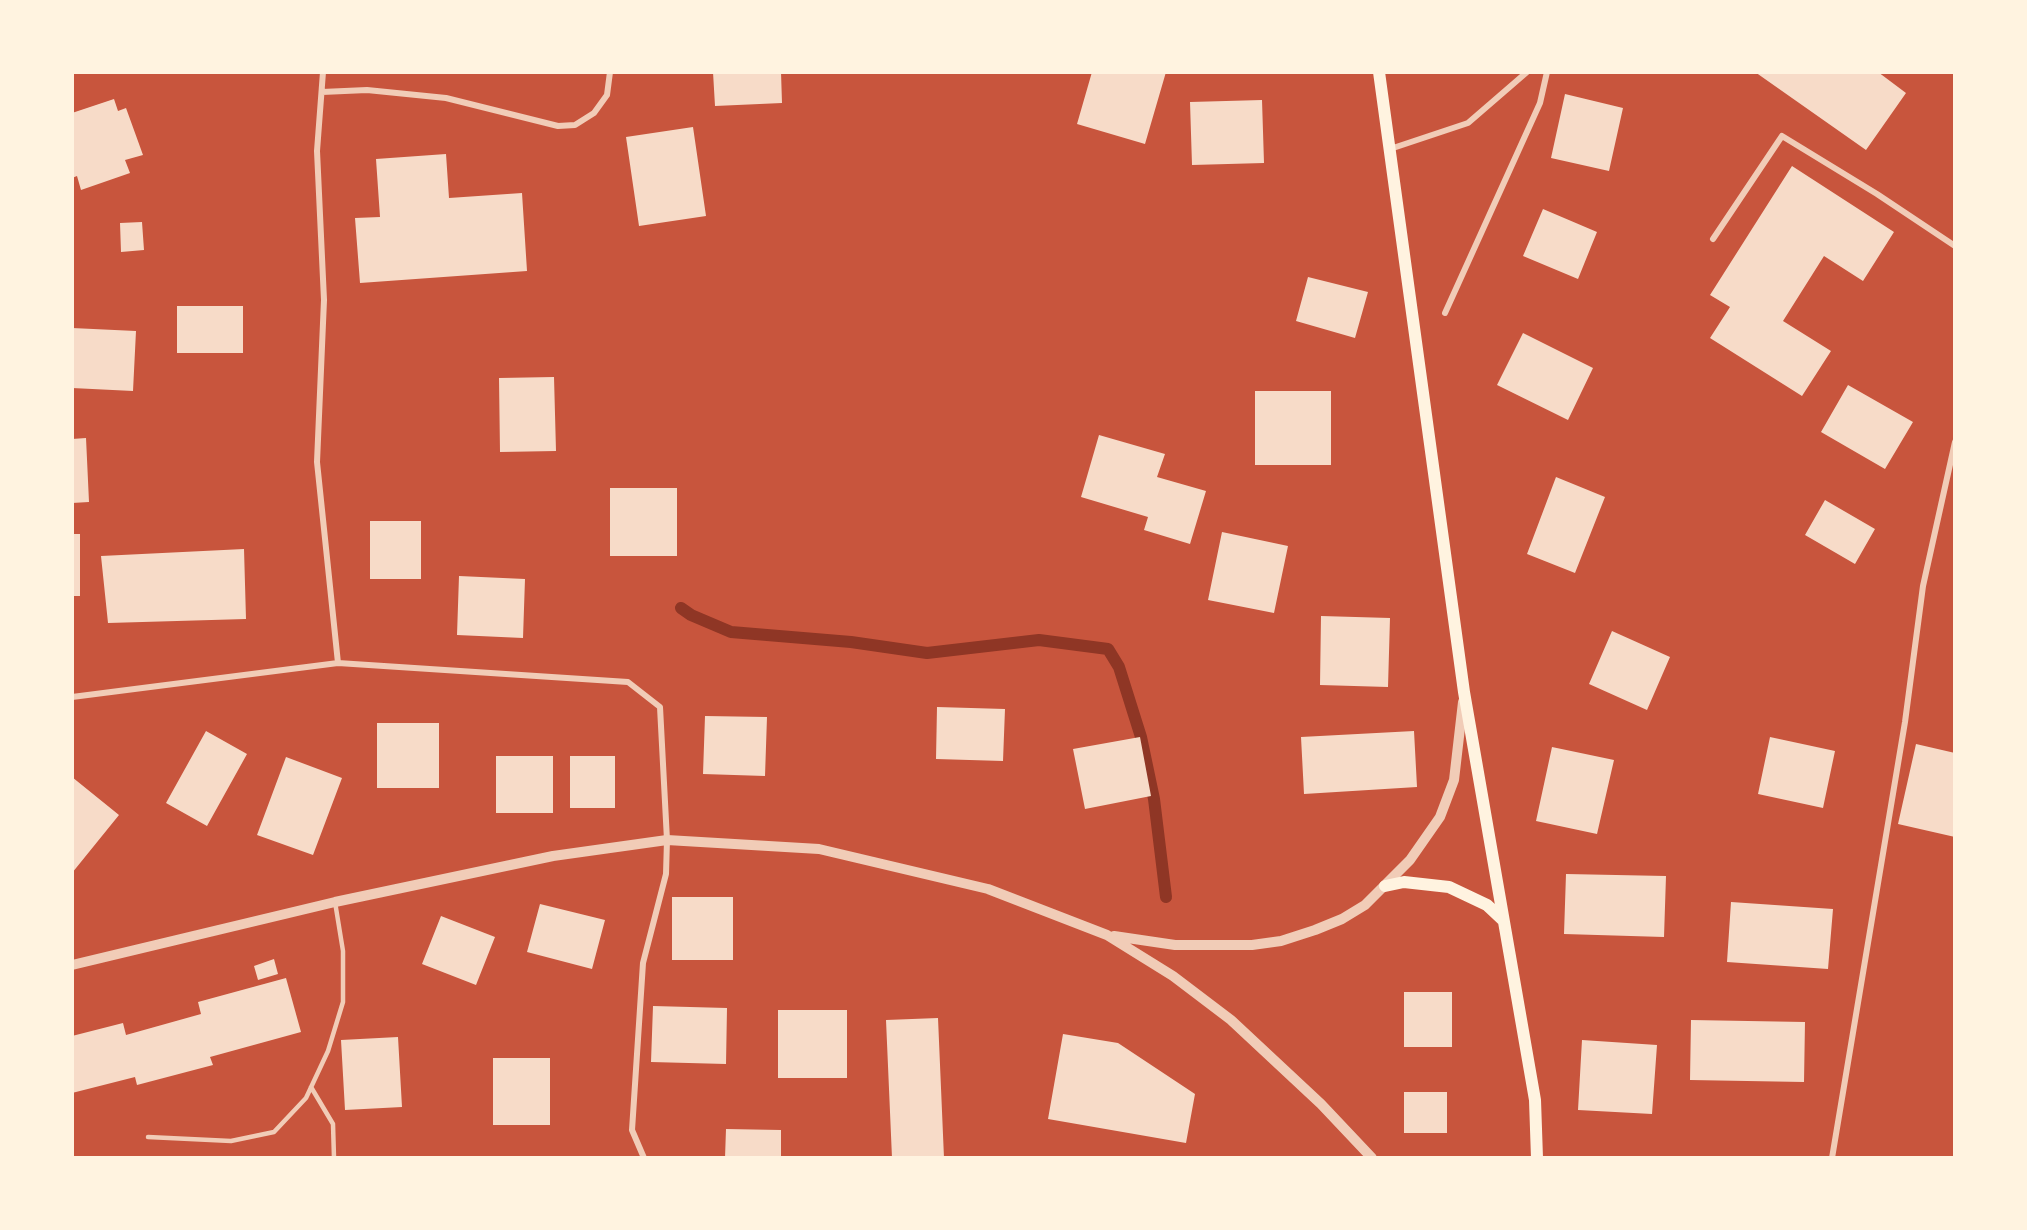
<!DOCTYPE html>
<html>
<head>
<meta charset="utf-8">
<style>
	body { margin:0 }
	#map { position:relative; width:2027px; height:1230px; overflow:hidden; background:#c8553d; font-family:"Golos Text",sans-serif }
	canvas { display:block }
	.frame { position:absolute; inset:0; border:74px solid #fff3e0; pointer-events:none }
</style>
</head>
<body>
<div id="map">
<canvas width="2027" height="1230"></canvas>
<div class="frame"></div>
</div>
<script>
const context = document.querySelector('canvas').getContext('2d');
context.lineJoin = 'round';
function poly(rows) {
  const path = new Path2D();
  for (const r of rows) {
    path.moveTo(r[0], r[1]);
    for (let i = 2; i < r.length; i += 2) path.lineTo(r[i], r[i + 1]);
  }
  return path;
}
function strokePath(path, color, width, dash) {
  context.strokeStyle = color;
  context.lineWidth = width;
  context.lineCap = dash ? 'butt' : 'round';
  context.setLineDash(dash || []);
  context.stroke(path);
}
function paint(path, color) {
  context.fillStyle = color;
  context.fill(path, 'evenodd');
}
strokePath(poly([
	[681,608,691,615,731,632,851,642,927,653,1039,640,1108,649,1119,667,1141,737,1154,799,1166,897]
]), '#8f3625', 12);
paint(poly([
	[713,72,781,72,782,103,715,106],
	[1092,72,1166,72,1145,144,1077,124],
	[1755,72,1878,72,1906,93,1866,150],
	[1565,94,1623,108,1609,171,1551,158],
	[114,99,118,111,126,108,143,155,125,160,130,173,81,190,77,176,72,178,72,113],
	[1262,100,1264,163,1192,165,1190,102],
	[693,127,706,216,639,226,626,137],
	[446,154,449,198,522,193,527,271,360,283,355,218,380,217,376,159],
	[1792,166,1894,232,1863,281,1824,256,1783,321,1831,351,1802,396,1710,338,1730,307,1710,295],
	[1543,209,1597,232,1578,279,1523,256],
	[142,222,144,250,121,252,120,223],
	[1308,277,1368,292,1355,338,1296,321],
	[177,306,243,306,243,353,177,353],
	[72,328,136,331,133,391,72,388],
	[1523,333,1593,368,1568,420,1497,385],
	[554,377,556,451,500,452,499,378],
	[1848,385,1913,422,1885,469,1821,432],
	[1255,391,1331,391,1331,465,1255,465],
	[1099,435,1165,454,1157,477,1206,491,1190,544,1144,530,1148,517,1081,497],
	[86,438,89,502,72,503,72,439],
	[1556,477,1605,497,1575,573,1527,554],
	[610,488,677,488,677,556,610,556],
	[1825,500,1875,529,1855,564,1805,535],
	[370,521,421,521,421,579,370,579],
	[1222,532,1288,546,1274,613,1208,600],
	[72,534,80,534,80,596,72,596],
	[244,549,246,619,108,623,101,556],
	[459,576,525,579,523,638,457,635],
	[1321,616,1390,618,1388,687,1320,685],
	[1612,631,1670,657,1647,710,1589,684],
	[937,707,1005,709,1003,761,936,759],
	[705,716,767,717,765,776,703,774],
	[377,723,439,723,439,788,377,788],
	[206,731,247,754,207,826,166,803],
	[1414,731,1417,787,1304,794,1301,737],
	[1140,737,1151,796,1085,809,1073,749],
	[1770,737,1835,751,1823,808,1758,794],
	[1916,744,1955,753,1955,837,1898,824],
	[1552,747,1614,760,1597,834,1536,821],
	[496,756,553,756,553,813,496,813],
	[570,756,615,756,615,808,570,808],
	[286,757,342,778,313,855,257,835],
	[72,777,119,815,72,873],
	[1566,874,1666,876,1664,937,1564,934],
	[672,897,733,897,733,960,672,960],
	[1731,902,1833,909,1828,969,1727,962],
	[540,904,605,920,592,969,527,952],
	[441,916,495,937,476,985,422,964],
	[274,959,278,974,258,980,254,966],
	[286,978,301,1032,210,1057,213,1065,137,1085,135,1077,72,1093,72,1036,123,1023,126,1035,201,1014,198,1002],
	[1404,992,1452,992,1452,1047,1404,1047],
	[653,1006,727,1008,726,1064,651,1062],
	[778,1010,847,1010,847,1078,778,1078],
	[938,1018,944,1158,892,1158,886,1020],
	[1691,1020,1805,1022,1804,1082,1690,1080],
	[1063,1034,1118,1043,1195,1094,1186,1143,1048,1119],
	[398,1037,402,1107,345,1110,341,1040],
	[1582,1040,1657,1045,1652,1114,1578,1110],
	[493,1058,550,1058,550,1125,493,1125],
	[1404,1092,1447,1092,1447,1133,1404,1133],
	[726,1129,781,1130,781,1158,725,1158]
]), '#f7dbc8');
strokePath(poly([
	[311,1087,333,1124,334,1158],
	[148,1137,231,1141,274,1132,306,1098,328,1051,343,1002,343,951,335,902]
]), '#f1ccb7', 4.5);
strokePath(poly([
	[323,72,317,151,324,300,317,462,338,663],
	[322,92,367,90,446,98,558,126,575,125,594,113,607,95,610,72],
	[1390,149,1468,123,1527,72],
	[1713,239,1782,136,1877,194,1955,246],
	[1445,313,1540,103,1547,72],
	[72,697,338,663,628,682,660,707,667,840,666,874,643,963,632,1130,644,1158],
	[1832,1158,1905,722,1923,586,1955,442]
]), '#f1ccb7', 6);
strokePath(poly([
	[1114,936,1175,945,1252,945,1281,941,1315,930,1342,919,1365,905,1410,860,1440,817,1454,780,1463,702],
	[72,965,335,902,553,856,667,840,819,849,988,889,1107,935,1173,976,1231,1020,1321,1104,1372,1158]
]), '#f1ccb7', 10);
strokePath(poly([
	[1379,72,1464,692,1535,1100,1537,1158],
	[1385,886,1404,882,1449,887,1487,905,1503,920]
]), '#fff3e0', 12);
</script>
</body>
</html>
